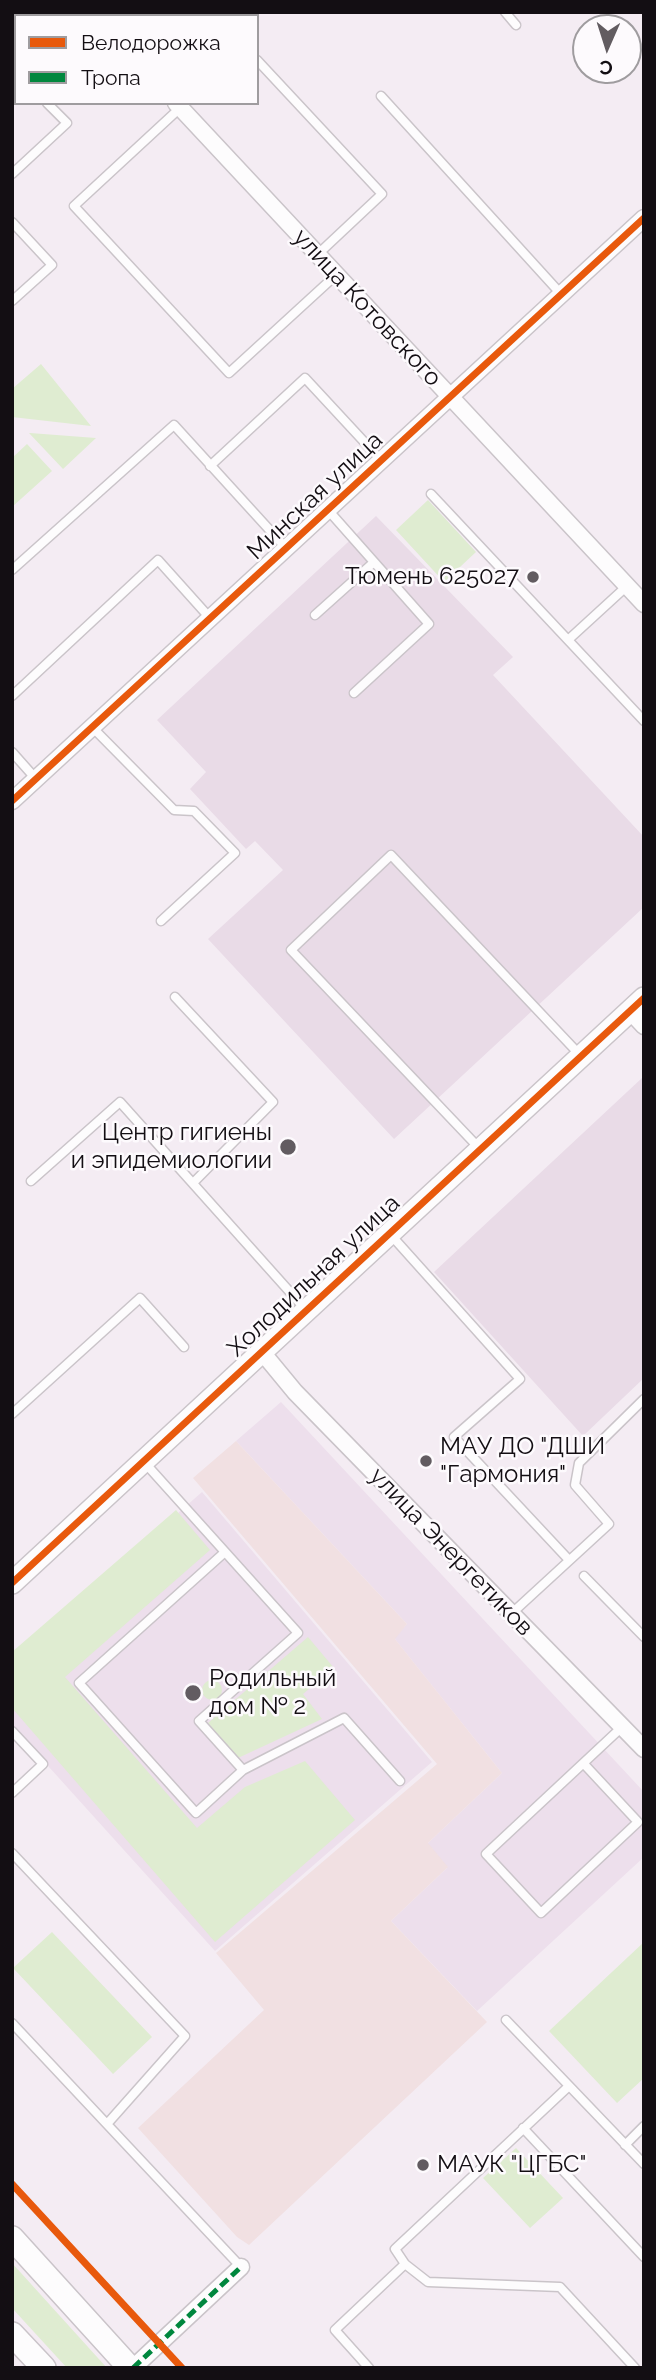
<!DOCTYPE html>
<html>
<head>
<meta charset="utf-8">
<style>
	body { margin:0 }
	#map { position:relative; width:656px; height:2380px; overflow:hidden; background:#f4ecf3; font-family:Raleway,sans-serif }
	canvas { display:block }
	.frame { position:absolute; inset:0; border:14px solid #130e13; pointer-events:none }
	.legend { position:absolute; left:14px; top:14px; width:245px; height:91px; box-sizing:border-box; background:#fdfafd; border:2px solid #9f9c9f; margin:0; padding:9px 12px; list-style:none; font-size:21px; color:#130e13 }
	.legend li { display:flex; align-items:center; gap:14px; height:35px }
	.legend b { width:35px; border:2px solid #9f9c9f }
	.north { position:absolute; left:572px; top:14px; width:70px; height:70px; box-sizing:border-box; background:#fdfafd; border:2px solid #9f9c9f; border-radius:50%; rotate:183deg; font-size:19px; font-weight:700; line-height:28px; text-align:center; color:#130e13 }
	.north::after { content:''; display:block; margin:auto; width:24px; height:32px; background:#625c61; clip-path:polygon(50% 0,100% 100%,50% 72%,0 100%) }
</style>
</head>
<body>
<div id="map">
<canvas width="656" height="2380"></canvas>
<div class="frame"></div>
<ul class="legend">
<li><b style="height:9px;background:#e8590c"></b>Велодорожка</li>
<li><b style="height:9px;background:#00873e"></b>Тропа</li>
</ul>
<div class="north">С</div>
</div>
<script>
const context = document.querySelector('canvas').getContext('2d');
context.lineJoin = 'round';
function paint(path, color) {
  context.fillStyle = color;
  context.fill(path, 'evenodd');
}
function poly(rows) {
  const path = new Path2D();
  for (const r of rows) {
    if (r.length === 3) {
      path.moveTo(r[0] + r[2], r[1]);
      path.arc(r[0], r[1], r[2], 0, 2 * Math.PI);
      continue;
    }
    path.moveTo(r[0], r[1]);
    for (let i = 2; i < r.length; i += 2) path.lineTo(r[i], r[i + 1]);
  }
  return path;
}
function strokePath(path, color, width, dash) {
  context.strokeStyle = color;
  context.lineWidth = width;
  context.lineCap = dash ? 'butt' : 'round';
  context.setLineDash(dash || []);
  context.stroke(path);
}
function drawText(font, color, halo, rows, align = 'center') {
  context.font = font + ' Raleway,sans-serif';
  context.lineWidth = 5;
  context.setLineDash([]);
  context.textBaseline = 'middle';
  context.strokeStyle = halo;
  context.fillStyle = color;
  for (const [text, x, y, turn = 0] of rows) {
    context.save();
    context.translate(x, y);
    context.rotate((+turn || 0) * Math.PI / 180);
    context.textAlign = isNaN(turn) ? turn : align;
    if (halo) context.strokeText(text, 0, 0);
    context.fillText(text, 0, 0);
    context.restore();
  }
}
paint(poly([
	[281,1402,644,1792,644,1857,477,2011,391,1921,447,1868,427,1844,502,1773,394,1638,407,1624,236,1441],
	[202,1492,432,1762,215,1951,12,1726,12,1659]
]), '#eddfec');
paint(poly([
	[236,1441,407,1624,395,1639,502,1773,428,1843,448,1867,391,1921,487,2022,249,2245,237,2237,138,2128,264,2010,216,1953,437,1764,193,1478]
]), '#f1e0e2');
paint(poly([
	[376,516,513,657,493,675,644,837,644,907,394,1139,208,939,283,870,255,841,246,849,190,789,206,772,157,720],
	[642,1078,644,1378,583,1436,434,1272]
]), '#e9dbe7');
paint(poly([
	[41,364,91,426,12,417,12,389],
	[29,433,30,433,96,438,63,469],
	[27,444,52,471,12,507,12,458],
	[428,500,476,552,444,582,396,530],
	[176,1510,210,1550,65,1677,197,1828,245,1787,305,1761,355,1820,215,1942,12,1708,12,1652],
	[308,1637,334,1668,303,1694,322,1719,238,1758,208,1723],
	[212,1690,10],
	[52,1932,152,2037,113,2074,13,1968],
	[644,1942,644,2078,617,2103,549,2031],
	[516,2148,563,2198,530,2228,483,2178],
	[12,2263,107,2368,67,2368,12,2308]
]), '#dfecd1');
const service = poly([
	[505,12,516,25],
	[194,16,198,12],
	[257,60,382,194,317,255],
	[381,96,561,294],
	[180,108,74,206,229,373,336,275],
	[12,174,67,123,47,103],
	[12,222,52,265,12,301],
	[210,466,305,378,381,460],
	[431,494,644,721],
	[328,510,429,624,354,693],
	[12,570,174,425,286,548],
	[315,615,373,563],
	[568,640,627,586],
	[12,696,158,560,210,618],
	[92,727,174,810,194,811,235,853,161,921],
	[12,752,36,779],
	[175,997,273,1102,193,1183],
	[480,1149,291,950,391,855,580,1055],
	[31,1181,120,1102,306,1310],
	[390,1234,520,1379,454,1437,569,1560],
	[12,1414,140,1298,184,1347],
	[145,1463,298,1633,199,1721,243,1770,196,1813,79,1683,225,1552],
	[584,1576,644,1637],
	[511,1614,609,1524,575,1485,579,1463,644,1399],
	[12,1731,43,1764,12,1793],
	[584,1764,638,1822,541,1913,486,1854,622,1727],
	[243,1770,344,1718,400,1781],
	[12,1853,185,2036,107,2124],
	[506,2020,644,2164],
	[12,2023,241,2267],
	[523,2128,644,2257],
	[625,2145,644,2126],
	[405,2264,428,2282,560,2287,635,2368],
	[369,2368,335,2330,405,2264,395,2249,569,2086]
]);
const minor = poly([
	[92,12,96,16],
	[59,16,63,12],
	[12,60,16,57],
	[176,103,644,604],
	[12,801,644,218],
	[630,1011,644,1026],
	[262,1352,295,1392,644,1749],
	[133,2368,241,2267]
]);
const tertiary = poly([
	[12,1583,644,998]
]);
const secondary = poly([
	[12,2238,130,2368],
	[12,2334,44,2368]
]);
strokePath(service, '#cac4c9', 11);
strokePath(minor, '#cac4c9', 19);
strokePath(tertiary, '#cac4c9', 24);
strokePath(secondary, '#cac4c9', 26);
strokePath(service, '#fdfcfd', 8);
strokePath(minor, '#fdfcfd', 16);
strokePath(tertiary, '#fdfcfd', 21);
strokePath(secondary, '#fdfcfd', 23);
strokePath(poly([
	[133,2368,241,2267]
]), '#00873e', 5, [10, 5]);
strokePath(poly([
	[12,801,644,218],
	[12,1583,644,998],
	[12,2184,182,2368]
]), '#e8590c', 7);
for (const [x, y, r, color] of [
	[533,577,7,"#625c61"],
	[288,1147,9,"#625c61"],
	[426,1461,7,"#625c61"],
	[193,1693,9,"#625c61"],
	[423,2165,7,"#625c61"]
]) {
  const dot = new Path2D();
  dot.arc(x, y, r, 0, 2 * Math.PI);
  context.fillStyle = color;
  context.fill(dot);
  strokePath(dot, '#fdfafd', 2.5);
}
drawText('24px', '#130e13', '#fdfafd', [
	["улица Котовского",367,308,47],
	["Минская улица",315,496,-43],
	["Холодильная улица",314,1276,-43],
	["улица Энергетиков",451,1552,46]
]);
drawText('24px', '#130e13', '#fdfafd', [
	["Тюмень 625027",519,577,"right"],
	["Центр гигиены",272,1133,"right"],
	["и эпидемиологии",272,1161,"right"],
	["МАУ ДО \"ДШИ",440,1447],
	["\"Гармония\"",440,1475],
	["Родильный",209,1679],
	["дом № 2",209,1707],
	["МАУК \"ЦГБС\"",437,2165]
], 'left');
</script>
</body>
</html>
